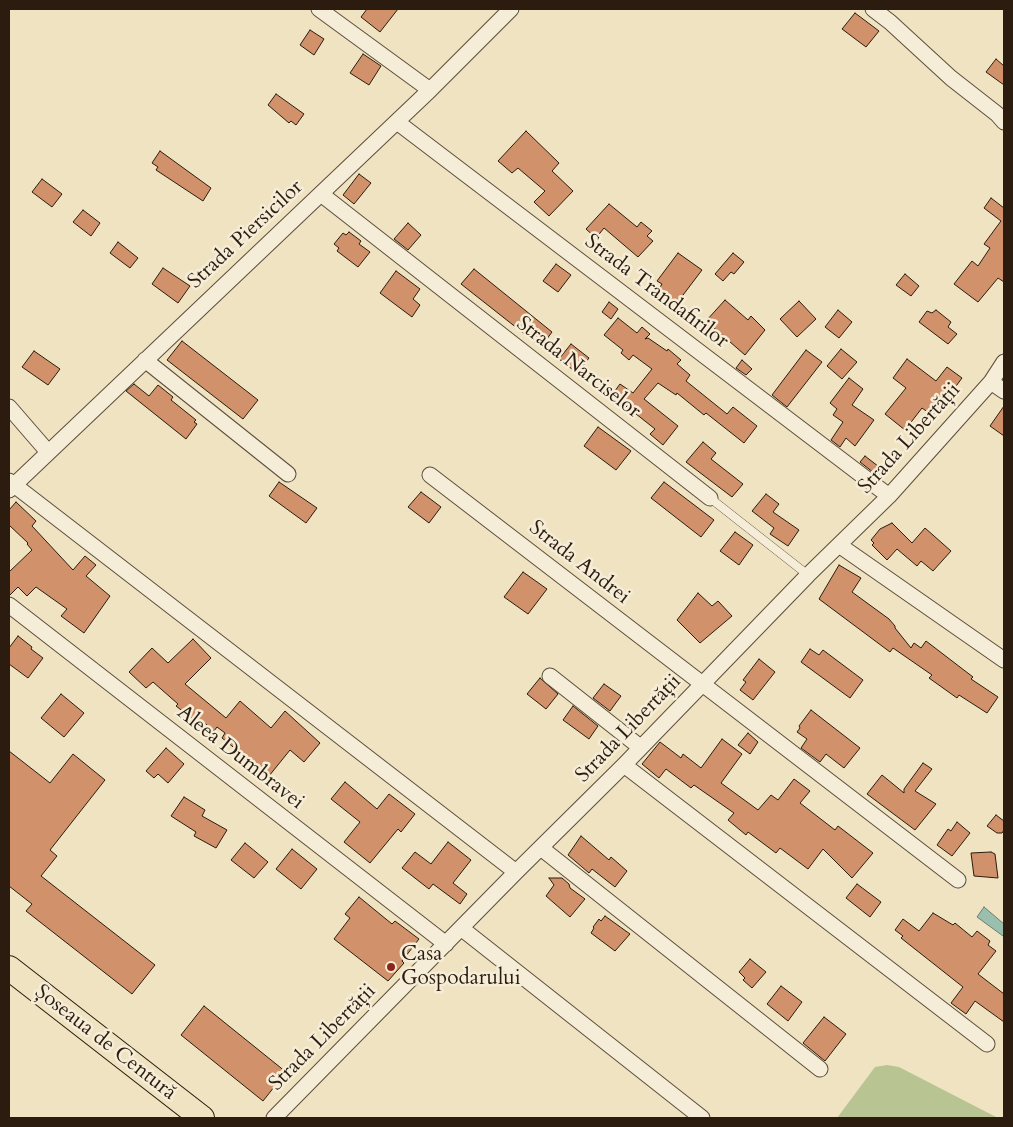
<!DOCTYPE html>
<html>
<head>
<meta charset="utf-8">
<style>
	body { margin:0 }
	#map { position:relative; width:1013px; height:1127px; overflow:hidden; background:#efe3c1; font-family:Cardo,serif }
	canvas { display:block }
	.frame { position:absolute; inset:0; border:10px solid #2b1c0f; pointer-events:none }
</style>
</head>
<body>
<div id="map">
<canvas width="1013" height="1127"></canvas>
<div class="frame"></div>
</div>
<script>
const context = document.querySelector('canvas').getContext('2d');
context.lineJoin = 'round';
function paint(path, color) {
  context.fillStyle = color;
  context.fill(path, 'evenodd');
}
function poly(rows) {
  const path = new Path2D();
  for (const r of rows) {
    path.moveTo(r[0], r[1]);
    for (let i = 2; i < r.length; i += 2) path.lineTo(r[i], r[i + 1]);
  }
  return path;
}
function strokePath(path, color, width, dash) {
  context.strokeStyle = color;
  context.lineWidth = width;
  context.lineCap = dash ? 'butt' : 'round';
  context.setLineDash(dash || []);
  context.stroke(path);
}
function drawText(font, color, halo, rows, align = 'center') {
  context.font = font + ' Cardo,serif';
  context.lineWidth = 5;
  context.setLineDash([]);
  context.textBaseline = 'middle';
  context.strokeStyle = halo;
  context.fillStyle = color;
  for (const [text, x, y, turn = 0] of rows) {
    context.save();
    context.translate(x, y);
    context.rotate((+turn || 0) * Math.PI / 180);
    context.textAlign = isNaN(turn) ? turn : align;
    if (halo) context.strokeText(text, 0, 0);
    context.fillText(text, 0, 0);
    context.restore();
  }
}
paint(poly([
	[887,1065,899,1067,998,1118,837,1118,875,1067]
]), '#b9c493');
const water = poly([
	[984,907,1004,924,1004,934,1003,936,977,917,984,907]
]);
paint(water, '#9abfae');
strokePath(water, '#6e7e6e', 1);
const building = poly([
	[367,9,398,9,380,32,361,17,367,9],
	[855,13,879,31,866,47,842,29,855,13],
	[310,30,324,39,314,55,300,45,310,30],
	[363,54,381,66,369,85,350,73,363,54],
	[996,59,1004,66,1004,85,986,72,996,59],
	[276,94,304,114,296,125,291,121,289,123,268,105,276,94],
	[526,131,559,163,552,171,573,191,549,216,534,202,545,191,518,168,512,173,498,161,526,131],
	[160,151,211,188,203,201,156,170,158,167,152,163,160,151],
	[359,174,371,183,354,204,343,195,359,174],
	[42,179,62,194,52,207,32,192,42,179],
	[991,198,1004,208,1004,282,998,278,978,302,954,284,972,261,978,266,990,248,984,244,1001,221,984,208,991,198],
	[609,204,637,227,641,222,652,231,647,236,653,241,638,257,604,228,596,238,586,229,609,204],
	[83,210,100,223,91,236,73,222,83,210],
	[408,223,421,235,408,250,394,239,408,223],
	[349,232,361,241,359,244,370,252,358,267,337,251,339,248,334,244,343,233,346,235,349,232],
	[118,242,138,258,130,268,110,253,118,242],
	[678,253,702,270,677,303,659,289,662,284,657,281,678,253],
	[733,253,744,262,734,274,731,272,723,281,715,274,733,253],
	[556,264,571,275,558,292,543,281,556,264],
	[163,268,190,286,178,303,152,284,163,268],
	[474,269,552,332,541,347,461,284,474,269],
	[396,271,420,289,413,299,420,305,412,317,380,293,396,271],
	[905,274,919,286,911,296,896,285,905,274],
	[725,300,748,320,751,316,765,330,745,355,706,321,725,300],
	[799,301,816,319,797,337,780,319,799,301],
	[609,302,618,309,611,319,602,312,609,302],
	[838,310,852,322,839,338,825,327,838,310],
	[936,310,951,322,948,327,957,334,948,344,919,322,927,311,932,313,936,310],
	[618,318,637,333,642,327,650,334,645,339,648,338,667,351,668,349,681,360,677,364,690,375,686,381,727,414,733,407,757,426,744,443,706,413,704,415,677,393,676,395,658,383,644,399,678,426,663,445,650,434,655,429,626,406,623,410,609,399,620,384,633,393,652,369,633,355,629,360,621,353,623,350,604,335,618,318],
	[182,341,258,400,243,419,167,360,182,341],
	[571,344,589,358,577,373,559,359,571,344],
	[841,349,857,362,842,379,827,366,841,349],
	[806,350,822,362,787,407,772,395,806,350],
	[34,351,60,369,48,385,22,367,34,351],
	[907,359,936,381,947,367,962,378,943,404,945,406,936,418,922,408,905,430,885,414,906,388,893,378,907,359],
	[742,360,752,369,746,375,736,368,742,360],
	[849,378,863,389,852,405,874,420,855,446,846,438,840,447,831,440,843,422,833,415,837,409,830,403,849,378],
	[134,384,149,396,158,385,173,397,171,400,196,420,194,422,197,424,186,439,126,391,134,384],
	[1004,406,1004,436,990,426,1004,406],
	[598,427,631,451,616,470,584,446,598,427],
	[703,442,716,453,711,459,743,484,732,497,686,462,703,442],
	[865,456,883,470,878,476,860,462,865,456],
	[279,482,317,508,306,523,269,496,279,482],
	[664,482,714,520,701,537,651,498,664,482],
	[421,492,441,507,429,523,408,507,421,492],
	[766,494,779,504,773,512,799,530,788,546,770,534,774,528,752,511,766,494],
	[16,502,36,521,32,526,73,570,85,556,96,565,86,576,110,596,84,633,61,616,67,609,36,587,27,596,18,587,9,596,9,572,32,550,27,544,28,543,9,525,9,510,16,502],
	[892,523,912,543,925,528,951,551,933,571,921,561,917,566,897,549,887,560,872,545,874,543,871,540,880,529,892,523],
	[735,532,753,545,739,565,720,551,735,532],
	[839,565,861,578,852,592,889,619,895,626,895,628,911,648,914,643,921,648,926,641,973,677,971,679,998,697,987,713,959,695,957,698,929,678,932,675,893,648,890,652,819,599,839,565],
	[523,572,547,589,528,614,504,597,523,572],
	[698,593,712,606,718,601,732,616,700,643,677,620,698,593],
	[18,636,32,647,31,649,43,658,28,678,9,664,9,648,18,636],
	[193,639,211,658,185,684,226,718,240,701,271,728,285,711,320,743,304,762,290,750,269,776,222,738,225,733,217,727,214,731,201,720,198,723,176,706,178,704,153,682,146,688,129,672,152,648,168,663,193,639],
	[810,649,819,655,823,650,863,680,850,698,801,662,810,649],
	[759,659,775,672,753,700,740,690,746,682,743,680,759,659],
	[540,678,558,694,546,709,527,694,540,678],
	[604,684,621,696,610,711,593,698,604,684],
	[61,694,84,713,64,737,41,718,61,694],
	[573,706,598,726,589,739,563,720,573,706],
	[811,710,860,748,844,768,826,754,820,762,801,748,807,739,797,732,800,728,799,726,811,710],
	[748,733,758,742,750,754,738,745,748,733],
	[722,739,742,754,721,783,758,810,771,795,778,800,794,779,810,791,800,803,835,830,838,826,873,853,852,878,823,849,808,869,780,848,776,853,748,832,746,835,728,820,734,813,694,785,691,788,666,769,659,778,642,764,660,742,681,758,683,754,701,768,722,739],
	[166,748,184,764,168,783,158,774,154,778,146,771,166,748],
	[9,751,50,783,73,754,105,780,50,850,57,856,41,876,155,965,132,994,26,911,32,904,9,886,9,751],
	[923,763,932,769,915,791,936,804,915,830,867,794,882,775,904,793,904,789,923,763],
	[345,782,377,809,389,794,415,814,401,832,398,829,370,863,344,842,360,822,331,799,345,782],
	[184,797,205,810,202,816,227,830,216,848,194,836,196,832,171,816,184,797],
	[996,815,1004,821,1004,830,1002,833,997,833,987,826,996,815],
	[957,822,970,833,952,856,937,845,948,829,951,831,957,822],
	[581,836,609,860,611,857,627,871,615,887,592,869,589,873,568,855,581,836],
	[448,842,471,860,453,883,467,894,460,904,433,884,429,889,402,868,415,852,431,864,448,842],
	[245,843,268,862,254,878,231,860,245,843],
	[292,849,317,869,301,889,276,869,292,849],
	[991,852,995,854,998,878,974,876,971,853,991,852],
	[549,878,562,878,569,884,570,888,585,899,570,917,546,896,554,885,549,878],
	[857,884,881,902,870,917,846,898,857,884],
	[359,897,392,924,395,921,419,939,402,961,404,963,388,981,334,939,350,918,345,914,359,897],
	[933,913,953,925,955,923,972,937,977,931,990,941,988,945,996,951,978,974,1004,994,1004,1022,975,1001,966,1014,951,1003,963,987,901,938,903,936,895,930,903,919,919,931,933,913],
	[605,916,630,934,615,951,591,933,594,928,593,927,599,919,601,921,605,916],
	[750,959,766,972,752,988,743,980,745,978,739,972,750,959],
	[781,986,802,1002,788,1021,767,1004,781,986],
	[204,1006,286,1072,263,1101,181,1035,204,1006],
	[824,1017,846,1034,825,1061,803,1043,824,1017]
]);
paint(building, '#d0916b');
strokePath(building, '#2b1c0f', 1);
const service = poly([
	[710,498,808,575]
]);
const minor = poly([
	[319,9,430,90],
	[873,9,890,22,951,78,997,114,1004,122],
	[397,122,889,496],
	[321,194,710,498],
	[145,360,288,474],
	[991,382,1004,391],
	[9,407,48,452],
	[430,475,958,880],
	[9,481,516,872],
	[9,490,430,90,511,9],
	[839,545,1004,660],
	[9,605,446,944],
	[550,676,640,747],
	[624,765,987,1044],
	[541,848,820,1069],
	[461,928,702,1118],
	[274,1118,516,872,624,765,808,575,889,496,991,382,1004,362]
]);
const primary = poly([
	[9,968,202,1118]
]);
strokePath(service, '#5c4e3c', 9);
strokePath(minor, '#5c4e3c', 17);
strokePath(primary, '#2b1c0f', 26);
strokePath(service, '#f5edd7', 8);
strokePath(minor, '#f5edd7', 15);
strokePath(primary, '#efe3c1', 24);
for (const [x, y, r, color] of [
	[391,967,5,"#8f2418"]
]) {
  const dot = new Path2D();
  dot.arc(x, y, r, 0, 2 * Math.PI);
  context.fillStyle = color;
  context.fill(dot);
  strokePath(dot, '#f5edd7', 2);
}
drawText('21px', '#2b1c0f', '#f5edd7', [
	["Strada Piersicilor",246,235,-43],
	["Strada Trandafirilor",656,292,37],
	["Strada Narciselor",578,368,38],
	["Strada Libertății",910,439,-48],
	["Strada Andrei",579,563,38],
	["Strada Libertății",629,729,-46],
	["Aleea Dumbravei",240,758,38],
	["Strada Libertății",323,1038,-45],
	["Șoseaua de Centură",105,1043,38]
]);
drawText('21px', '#2b1c0f', '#f5edd7', [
	["Casa",401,955],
	["Gospodarului",401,979]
], 'left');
</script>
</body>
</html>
